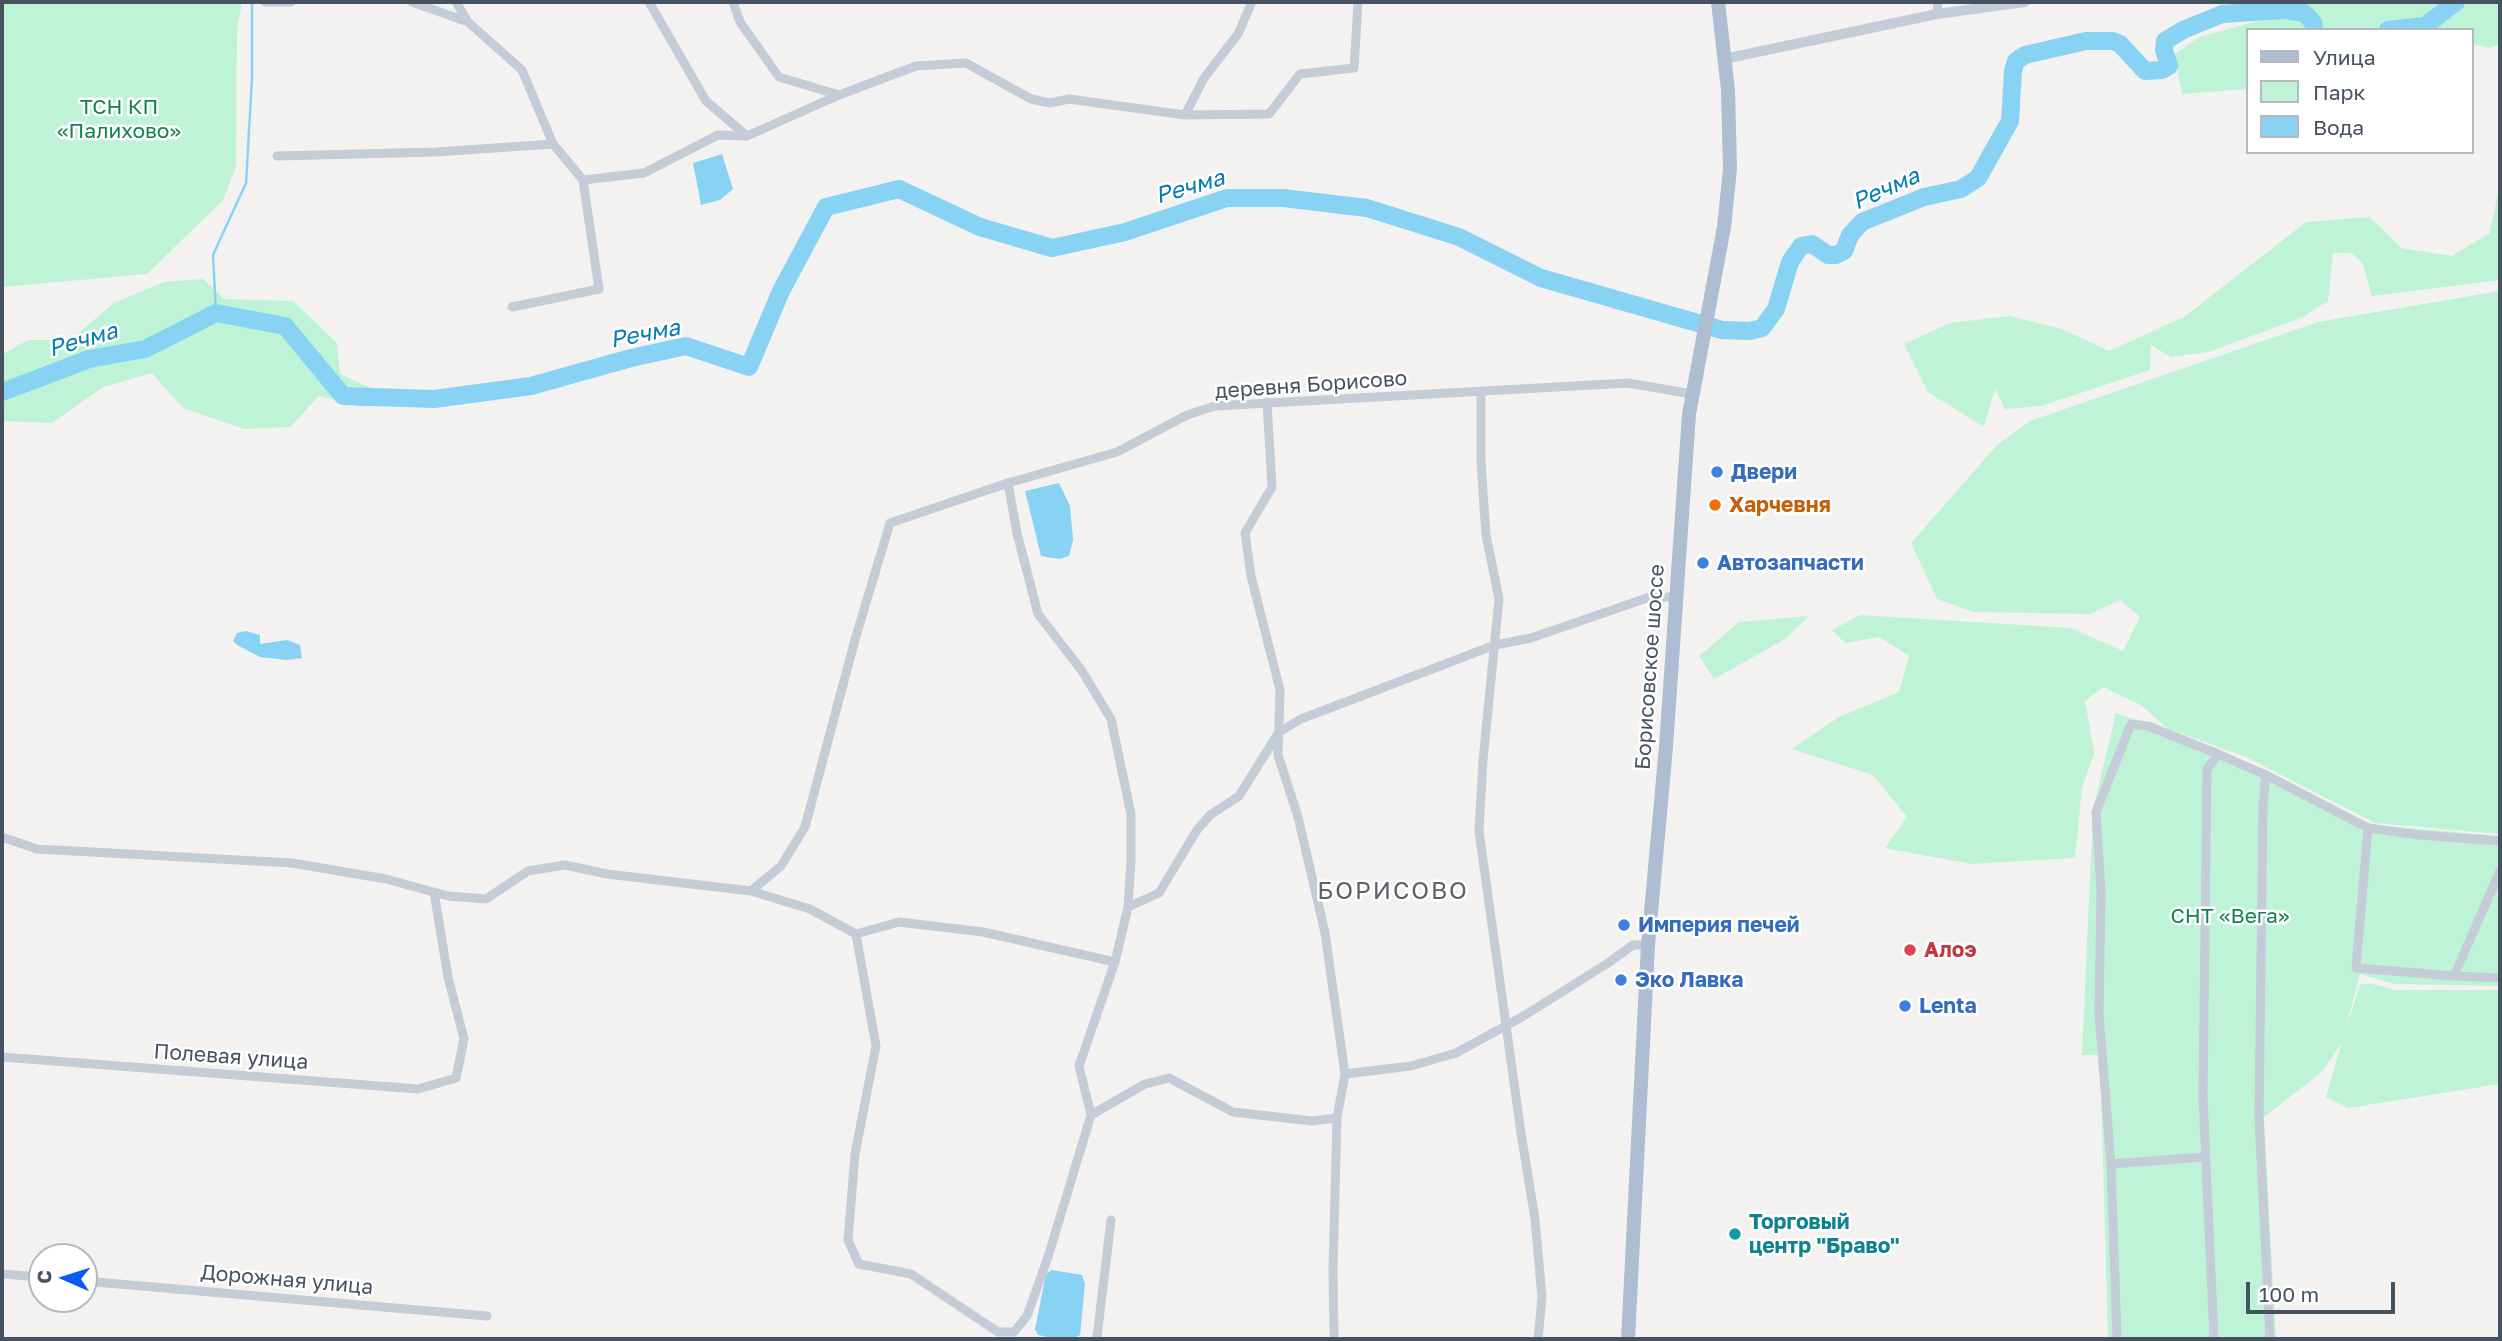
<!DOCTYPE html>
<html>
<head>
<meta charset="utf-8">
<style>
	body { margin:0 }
	#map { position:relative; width:2502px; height:1341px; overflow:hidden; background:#f4f1f1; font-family:"Golos Text",sans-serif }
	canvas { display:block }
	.frame { position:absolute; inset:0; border:4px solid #475260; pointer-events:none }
	.legend { position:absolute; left:2246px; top:28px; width:228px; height:126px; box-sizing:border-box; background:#fff; border:2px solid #b5babf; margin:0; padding:9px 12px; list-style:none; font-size:21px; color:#475260 }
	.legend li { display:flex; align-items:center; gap:14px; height:35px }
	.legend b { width:35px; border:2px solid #b5babf }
	.north { position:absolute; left:28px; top:1243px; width:70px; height:70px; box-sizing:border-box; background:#fff; border:2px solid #b5babf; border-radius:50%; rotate:273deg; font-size:19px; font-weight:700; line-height:28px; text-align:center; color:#475260 }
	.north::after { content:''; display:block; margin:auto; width:24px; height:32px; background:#0b5bf3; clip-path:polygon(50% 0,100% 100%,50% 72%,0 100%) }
	.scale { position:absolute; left:2246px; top:1282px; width:149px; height:32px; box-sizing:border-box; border:4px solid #475260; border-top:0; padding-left:9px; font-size:21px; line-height:24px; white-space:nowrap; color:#475260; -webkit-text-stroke:5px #fff; paint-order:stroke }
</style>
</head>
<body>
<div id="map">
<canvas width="2502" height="1341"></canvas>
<div class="frame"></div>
<ul class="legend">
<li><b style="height:9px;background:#afbdd2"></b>Улица</li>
<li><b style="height:19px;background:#bef3d7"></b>Парк</li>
<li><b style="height:19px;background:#88d3f3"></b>Вода</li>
</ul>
<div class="north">С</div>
<div class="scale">100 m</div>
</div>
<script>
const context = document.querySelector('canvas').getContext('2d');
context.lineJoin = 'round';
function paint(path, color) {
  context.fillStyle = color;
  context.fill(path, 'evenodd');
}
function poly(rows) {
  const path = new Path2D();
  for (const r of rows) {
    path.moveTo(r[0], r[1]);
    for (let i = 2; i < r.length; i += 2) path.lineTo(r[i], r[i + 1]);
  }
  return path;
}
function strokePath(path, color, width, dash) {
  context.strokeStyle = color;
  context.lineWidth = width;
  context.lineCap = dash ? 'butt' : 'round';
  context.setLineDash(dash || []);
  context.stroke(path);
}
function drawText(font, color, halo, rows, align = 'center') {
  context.font = font + ' "Golos Text",sans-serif';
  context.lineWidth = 5;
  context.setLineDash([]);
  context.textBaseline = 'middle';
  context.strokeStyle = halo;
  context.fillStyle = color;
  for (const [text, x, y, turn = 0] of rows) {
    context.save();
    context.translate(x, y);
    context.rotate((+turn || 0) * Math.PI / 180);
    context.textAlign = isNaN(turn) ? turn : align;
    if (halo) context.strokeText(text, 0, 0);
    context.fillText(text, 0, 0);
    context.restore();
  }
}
paint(poly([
	[2,2,242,2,237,29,236,167,223,200,147,274,2,287],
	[2312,2,2500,2,2500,44,2490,48,2472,44,2472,30,2248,30,2248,89,2182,94,2175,54,2199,37,2284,14],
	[2500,183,2500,280,2372,296,2362,262,2351,253,2333,253,2328,301,2301,318,2208,352,2171,357,2151,345,2150,370,2041,406,2005,409,1995,389,1984,427,1928,392,1904,344,1950,323,2009,316,2062,329,2109,351,2184,317,2306,222,2370,217,2401,248,2452,256,2490,233],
	[203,279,224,299,293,301,337,343,340,374,392,398,362,407,319,396,290,427,244,429,183,408,152,373,103,387,52,423,2,421,2,355,28,340,70,340,114,303,164,282],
	[2500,291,2500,834,2375,823,2246,757,2168,729,2141,705,2103,687,2085,701,2094,753,2082,788,2075,858,1971,864,1885,848,1907,817,1873,775,1792,749,1839,717,1899,692,1909,656,1880,637,1845,643,1832,630,1860,615,2071,628,2123,651,2140,617,2120,600,2090,614,1974,612,1937,599,1911,543,1997,445,2030,421,2318,322],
	[1809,616,1785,639,1714,679,1699,656,1739,622],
	[2116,713,2215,748,2358,819,2375,825,2500,836,2500,986,2395,984,2360,974,2345,1031,2360,985,2368,983,2395,990,2500,990,2500,1084,2348,1108,2326,1097,2342,1042,2322,1072,2264,1117,2276,1339,2108,1339,2100,1055,2082,1055,2093,809]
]), '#bef3d7');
paint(poly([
	[722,154,733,189,720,200,701,205,693,163],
	[1059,483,1070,506,1073,540,1069,556,1059,559,1041,556,1025,491],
	[246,631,260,635,260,644,287,640,300,645,302,658,287,660,260,657,237,645,233,641,237,633],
	[1052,1270,1082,1275,1085,1284,1080,1335,1072,1339,1058,1339,1038,1335,1035,1329,1046,1274]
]), '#88d3f3');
strokePath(poly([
	[216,313,213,255,246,183,252,79,252,2]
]), '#88d3f3', 2.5);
strokePath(poly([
	[2388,30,2425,26,2456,2],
	[2,392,89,359,145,349,216,313,285,326,343,396,434,399,531,386,631,358,686,346,749,367,781,291,826,207,899,189,980,227,1052,248,1125,232,1227,198,1283,198,1367,208,1459,237,1541,278,1722,330,1750,331,1762,328,1776,309,1790,262,1801,246,1812,244,1828,255,1836,255,1844,251,1850,235,1862,222,1924,197,1961,189,1978,178,2010,121,2013,71,2016,61,2025,55,2086,41,2113,41,2120,44,2145,71,2162,70,2169,66,2164,50,2165,41,2183,30,2222,14,2285,10,2304,13,2313,22,2314,30]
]), '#88d3f3', 18);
strokePath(poly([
	[265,2,291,2],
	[412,2,468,22],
	[456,2,468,22,522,70,553,144,583,180,599,289,512,307],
	[649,2,706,101,747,136],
	[733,2,740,22,779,77,839,95],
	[1937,14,1938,2],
	[1185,115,1204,78,1238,34,1252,2],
	[277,156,436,152,553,144],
	[583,180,644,173,718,135,747,136,839,95,916,66,966,63,1031,99,1050,103,1069,99,1185,115,1269,114,1300,74,1354,68,1358,2],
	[1481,393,1481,462,1486,535,1499,599,1483,760,1479,831,1521,1133,1535,1219,1542,1297,1538,1339],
	[1267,402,1272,487,1245,533,1251,576,1280,690,1278,755,1298,817,1325,933,1345,1074,1337,1118,1333,1269,1334,1339],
	[2266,775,2368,828,2419,835,2500,841],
	[2368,828,2356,968,2454,976,2500,871],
	[2,837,37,849,292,863,386,879,448,896,486,899,528,871,565,865,607,874,751,891,781,866,805,827,856,636,890,523,1008,483,1117,452,1187,415,1215,406,1628,383,1692,394],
	[751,891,810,909,856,934,876,1046,855,1154,848,1240,859,1264,911,1274,998,1332,1014,1332,1027,1316,1048,1257,1091,1115,1079,1066,1115,962,1128,907,1131,859,1131,814,1111,719,1082,671,1038,614,1017,533,1008,483],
	[1128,907,1159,893,1197,830,1210,815,1239,796,1279,732,1301,719,1495,645,1531,638,1650,597,1675,597],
	[856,934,899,922,983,932,1115,962],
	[2454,976,2500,978],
	[2,1057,418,1089,456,1078,464,1039,448,977,434,892],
	[1345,1074,1411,1066,1456,1053,1522,1017,1608,963,1633,945,1648,945],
	[1091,1115,1145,1084,1169,1078,1233,1112,1312,1121,1337,1118],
	[2111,1164,2204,1157],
	[2,1274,42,1277],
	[84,1281,487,1316],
	[1095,1339,1097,1337,1111,1220],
	[2117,1339,2111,1164,2099,1014,2101,891,2096,812,2131,724,2148,726,2218,754],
	[2214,1339,2203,1097,2207,769,2218,754,2266,775,2263,806,2259,1118,2270,1339]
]), '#c4ccd7', 9);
strokePath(poly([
	[1724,59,1937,14,2025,2]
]), '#c4ccd7', 10);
strokePath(poly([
	[1628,1339,1648,945,1666,747,1689,414,1724,227,1730,169,1728,90,1718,2]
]), '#afbdd2', 14);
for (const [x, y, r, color] of [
	[1717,472,7,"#3f7fe0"],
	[1715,505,7,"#e8710a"],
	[1703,563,7,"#3f7fe0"],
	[1624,925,7,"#3f7fe0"],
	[1910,950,7,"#e0444e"],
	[1621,980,7,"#3f7fe0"],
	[1905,1006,7,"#3f7fe0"],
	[1735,1234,7,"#0f9aa8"]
]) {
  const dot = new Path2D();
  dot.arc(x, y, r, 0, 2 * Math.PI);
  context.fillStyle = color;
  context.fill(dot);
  strokePath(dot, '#fff', 2.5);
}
drawText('21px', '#108354', '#fff', [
	["ТСН КП",119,107],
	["«Палихово»",119,131],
	["СНТ «Вега»",2230,916]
]);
drawText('21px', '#475260', '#fff', [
	["деревня Борисово",1311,385,-4],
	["Борисовское шоссе",1650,667,-86],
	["Полевая улица",231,1057,4],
	["Дорожная улица",287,1280,5]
]);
drawText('bold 21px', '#366cbe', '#fff', [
	["Двери",1731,472],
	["Автозапчасти",1717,563],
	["Империя печей",1638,925],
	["Эко Лавка",1635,980],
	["Lenta",1919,1006]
], 'left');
drawText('bold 21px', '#c56008', '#fff', [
	["Харчевня",1729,505]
], 'left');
drawText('bold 21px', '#be3a42', '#fff', [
	["Алоэ",1924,950]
], 'left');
drawText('bold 21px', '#0d838f', '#fff', [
	["Торговый",1749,1222],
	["центр \"Браво\"",1749,1246]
], 'left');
drawText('italic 23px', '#027cb1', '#fff', [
	["Речма",1190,187,-16],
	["Речма",1886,189,-24],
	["Речма",645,334,-11],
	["Речма",83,340,-16]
]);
context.letterSpacing = '2px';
drawText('24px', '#5d6067', '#fff', [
	["БОРИСОВО",1393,891]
]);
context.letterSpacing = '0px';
</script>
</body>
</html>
